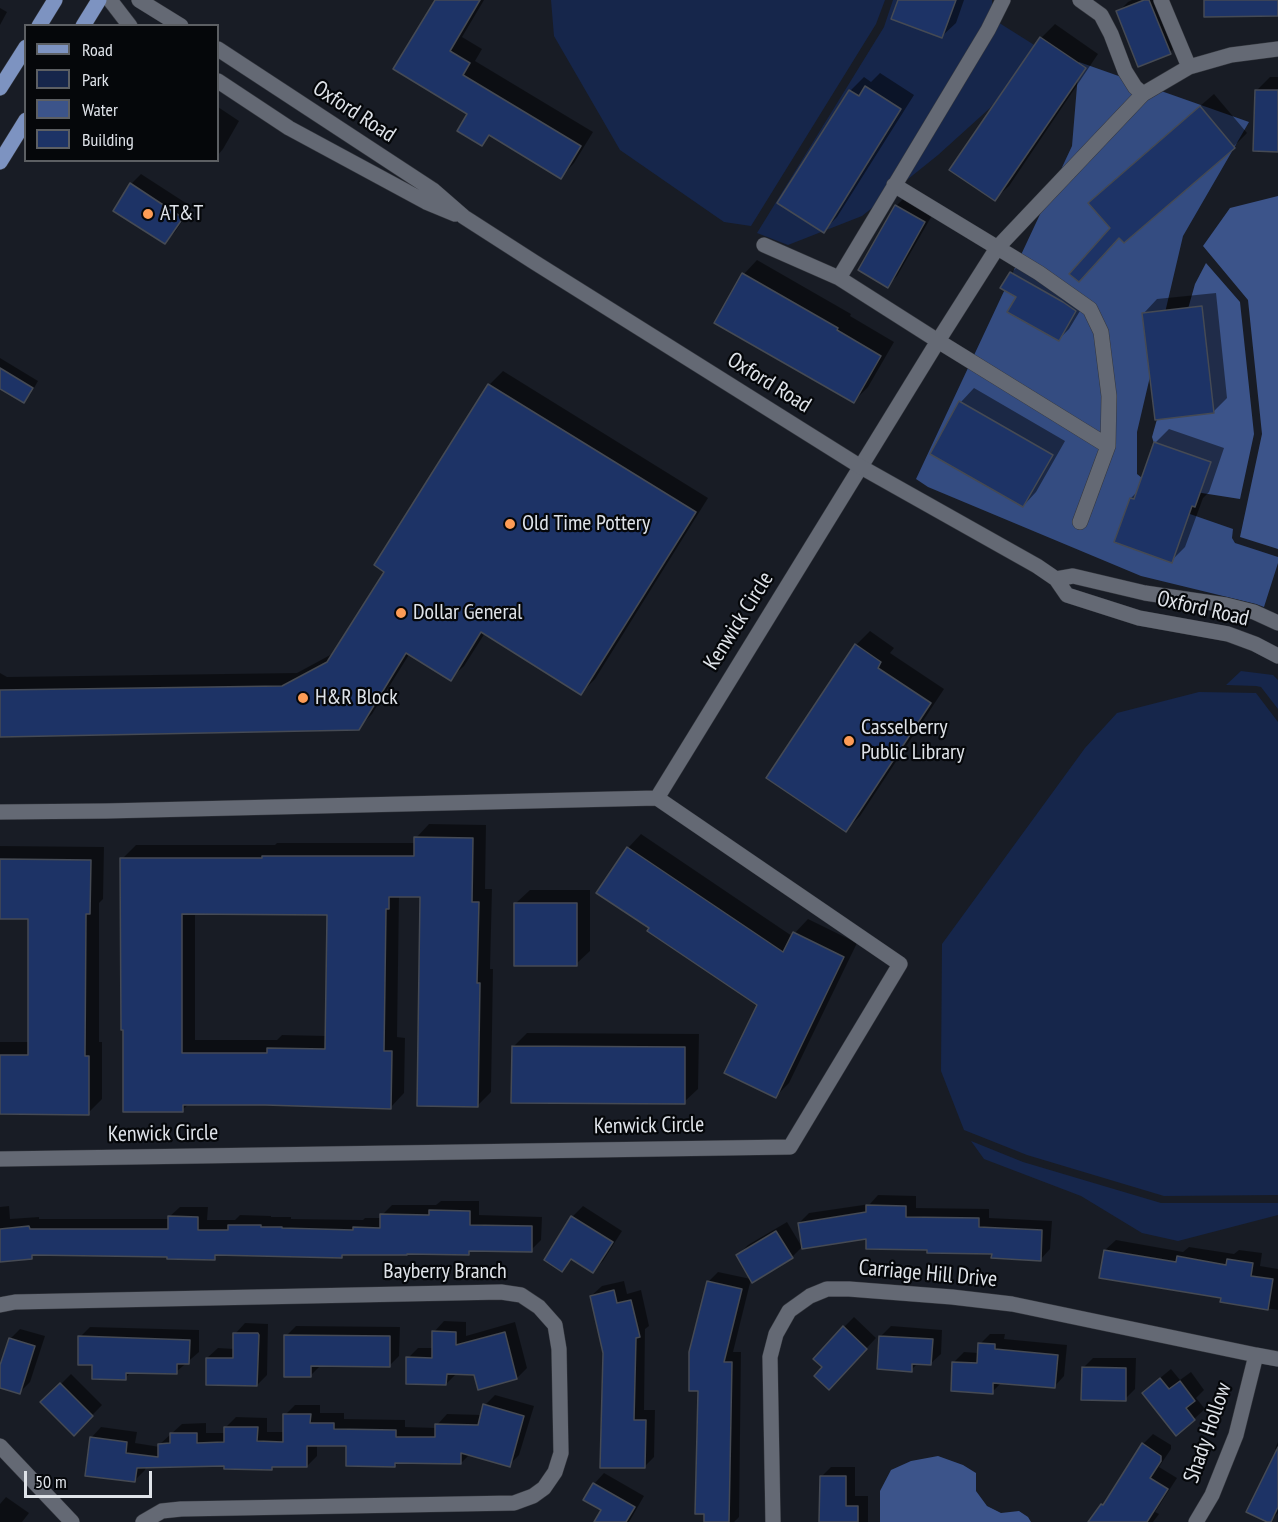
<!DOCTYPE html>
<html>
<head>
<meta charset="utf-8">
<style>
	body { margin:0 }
	#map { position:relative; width:1278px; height:1522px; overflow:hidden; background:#181c25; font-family:"PT Sans Narrow",sans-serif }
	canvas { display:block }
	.legend { position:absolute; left:24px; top:24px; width:195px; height:138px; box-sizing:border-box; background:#05070a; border:2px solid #5c5f63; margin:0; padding:8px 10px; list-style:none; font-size:18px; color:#dfe3e9 }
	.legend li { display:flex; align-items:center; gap:12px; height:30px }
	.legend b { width:30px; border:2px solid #5c5f63 }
	.scale { position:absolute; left:24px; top:1471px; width:128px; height:27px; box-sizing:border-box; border:3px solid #dfe3e9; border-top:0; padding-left:8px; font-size:18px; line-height:21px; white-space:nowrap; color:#dfe3e9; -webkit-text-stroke:4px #05070a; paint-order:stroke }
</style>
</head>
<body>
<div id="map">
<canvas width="1278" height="1522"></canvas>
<ul class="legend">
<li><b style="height:8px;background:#7d93c1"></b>Road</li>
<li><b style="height:16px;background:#16264b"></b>Park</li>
<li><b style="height:16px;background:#3c548a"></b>Water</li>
<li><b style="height:16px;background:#1d3366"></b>Building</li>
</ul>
<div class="scale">50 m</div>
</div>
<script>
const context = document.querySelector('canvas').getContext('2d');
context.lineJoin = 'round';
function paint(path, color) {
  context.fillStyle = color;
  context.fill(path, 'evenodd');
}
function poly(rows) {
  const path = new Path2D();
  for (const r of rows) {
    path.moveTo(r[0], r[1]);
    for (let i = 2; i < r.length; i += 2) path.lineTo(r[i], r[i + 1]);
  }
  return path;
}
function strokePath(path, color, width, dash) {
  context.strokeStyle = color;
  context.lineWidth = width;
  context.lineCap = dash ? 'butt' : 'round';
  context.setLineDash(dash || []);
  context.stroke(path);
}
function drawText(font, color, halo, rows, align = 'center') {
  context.font = font + ' "PT Sans Narrow",sans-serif';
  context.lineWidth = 4.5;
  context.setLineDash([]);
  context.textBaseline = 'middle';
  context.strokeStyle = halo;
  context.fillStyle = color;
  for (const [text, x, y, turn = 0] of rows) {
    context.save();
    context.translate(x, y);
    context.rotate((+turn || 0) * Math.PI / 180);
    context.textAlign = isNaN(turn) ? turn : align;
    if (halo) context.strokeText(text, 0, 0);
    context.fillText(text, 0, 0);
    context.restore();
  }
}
paint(poly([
	[551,0,885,0,876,24,751,226,724,222,620,150,554,36],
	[893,0,992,0,993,19,1039,48,990,108,938,155,862,216,788,245,757,233,884,27],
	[1241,671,1273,675,1278,680,1278,709,1261,687,1256,686,1226,685],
	[1199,692,1256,693,1278,722,1278,1195,1164,1196,1027,1155,964,1130,941,1071,942,944,1085,748,1117,713],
	[971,1141,1023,1162,1161,1203,1278,1203,1278,1215,1178,1241,1142,1233,1081,1196,984,1159]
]), '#16264b');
paint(poly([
	[1079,62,1249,122,1183,236,1137,432,1137,474,1187,513,1233,529,1232,538,1235,543,1278,557,1278,563,1264,607,1256,604,1141,576,928,487,916,479,1072,146]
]), '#344c81');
paint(poly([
	[1278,196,1278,549,1240,537,1262,434,1248,300,1203,246,1230,208],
	[1206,263,1240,302,1254,434,1240,499,1170,488,1160,463,1152,437,1195,284],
	[938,1456,963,1465,976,1473,976,1491,987,1506,1001,1513,1019,1511,1028,1517,1031,1522,880,1522,880,1491,891,1470,911,1461]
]), '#3c548a');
paint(poly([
	[436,0,484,0,462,37,482,49,475,61,593,132,574,163,561,177,491,134,482,144,469,113,395,68],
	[900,0,964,0,956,23,942,36],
	[1132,0,1163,0,1180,42,1170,52,1118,12,1128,2],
	[0,8,7,12,0,25],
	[1055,24,1098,54,1009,186,995,199,951,169,1041,38],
	[880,73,914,95,837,217,823,231,850,91,864,77,871,82],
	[1270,77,1278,77,1278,150,1256,91],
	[1214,94,1247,133,1234,146,1112,228,1090,203,1104,189],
	[218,107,239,121,223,149,218,155],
	[141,174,192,207,175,232,165,242,131,184],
	[906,196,934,212,897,276,887,286,896,206],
	[757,260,851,314,850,316,894,342,868,387,854,401,744,274],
	[1021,263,1086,301,1069,329,1059,339,1018,296,1011,273],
	[1216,293,1227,398,1213,412,1144,313,1157,299],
	[0,358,38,381,30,395,24,401,0,387],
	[503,371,708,498,595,679,581,693,485,633,464,666,450,679,410,653,372,714,358,728,0,735,0,673,7,677,297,673,334,653,386,571,376,565,489,385],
	[974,388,1065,441,1036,492,1023,506,961,402],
	[1169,429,1224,448,1209,492,1203,498,1185,547,1171,561,1131,498,1138,491,1155,443],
	[870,631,894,648,890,653,944,689,860,816,846,830,856,645],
	[429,824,486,825,485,889,492,889,490,969,493,969,491,1092,477,1106,421,896,399,896,397,1037,405,1038,404,1093,391,1107,265,1104,189,1104,182,1110,122,859,136,845,275,845,277,843,416,843,416,838],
	[195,913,329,913,327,1036,282,1035,277,1040,195,1040],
	[641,834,792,936,808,919,857,943,789,1083,776,1096,759,1004,652,928,628,848],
	[0,846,104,847,103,899,99,903,99,1042,102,1042,102,1099,88,1113,0,1113,0,1042,30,1042,30,917,0,917],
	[530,890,590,890,590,951,576,964,516,903],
	[527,1033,699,1034,698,1089,684,1102,513,1047],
	[878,1195,916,1196,916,1208,989,1209,989,1218,1052,1221,1050,1249,1040,1260,993,1253,928,1249,799,1223,809,1213,870,1204],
	[441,1201,479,1201,479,1215,542,1217,541,1240,531,1250,472,1249,468,1253,345,1253,342,1256,219,1253,214,1259,169,1256,36,1253,31,1258,0,1260,0,1207,9,1206,10,1219,39,1217,39,1219,169,1219,169,1217,180,1207,208,1207,207,1220,235,1220,240,1215,271,1216,271,1217,291,1217,291,1219,363,1220,365,1218,382,1218,382,1215,392,1205,436,1205],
	[583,1206,622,1231,603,1261,593,1271,573,1259,562,1270,546,1260,572,1217],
	[787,1222,802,1247,792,1257,738,1255,748,1245],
	[1116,1240,1183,1252,1189,1247,1234,1254,1239,1250,1262,1253,1260,1266,1278,1269,1278,1310,1222,1301,1223,1297,1105,1250],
	[718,1272,751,1279,733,1352,741,1352,739,1517,734,1522,706,1522,708,1282],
	[624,1281,627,1294,641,1290,649,1326,645,1329,644,1410,655,1410,654,1457,644,1467,604,1353,591,1296,602,1286],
	[854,1317,876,1338,839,1378,824,1367,844,1327],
	[444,1321,466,1322,466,1336,515,1322,527,1368,517,1378,476,1373,456,1374,446,1384,408,1358,418,1348,433,1348,434,1332],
	[245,1323,268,1324,267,1375,257,1385,207,1358,218,1348,235,1349,235,1334],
	[296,1326,400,1327,399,1356,389,1366,321,1365,310,1376,286,1336],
	[891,1326,942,1330,941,1354,930,1364,918,1363,911,1370,881,1336],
	[90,1327,199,1330,199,1352,176,1372,132,1371,125,1378,94,1364,80,1337],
	[20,1329,45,1336,30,1382,20,1392,0,1386,0,1370,10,1339],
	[990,1334,1005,1334,1004,1339,1067,1345,1064,1376,1054,1387,1002,1382,992,1392,954,1362,964,1352,979,1353,980,1344],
	[1093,1358,1136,1358,1135,1389,1125,1399,1083,1368],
	[1171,1369,1180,1380,1191,1372,1204,1390,1196,1398,1205,1409,1194,1419,1154,1383],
	[71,1374,102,1405,74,1434,43,1402],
	[495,1395,534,1406,519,1455,509,1465,470,1454,461,1463,399,1462,395,1466,348,1445,317,1445,317,1456,307,1466,274,1466,272,1468,225,1465,146,1466,145,1470,135,1480,91,1438,101,1427,137,1432,135,1443,160,1447,160,1444,182,1424,206,1423,206,1433,226,1433,226,1427,236,1417,267,1418,267,1432,285,1432,285,1415,295,1405,320,1405,320,1413,344,1413,344,1419,405,1420,405,1427,437,1428,437,1425,447,1414,482,1415,485,1405],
	[1153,1434,1171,1445,1171,1449,1159,1467,1177,1478,1155,1512,1159,1514,1153,1522,1090,1522,1108,1500,1143,1444],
	[1278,1442,1278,1513,1270,1521,1278,1450,1275,1449],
	[831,1467,855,1467,855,1496,868,1496,868,1522,821,1522,821,1477],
	[604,1473,644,1496,629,1522,596,1522,603,1510,594,1484],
	[6,1497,29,1513,22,1522,0,1522,0,1504]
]), '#0007');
const building = poly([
	[435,0,480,0,450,51,470,63,463,75,581,146,561,179,489,135,482,146,457,131,467,114,393,69,435,0],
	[898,0,956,0,942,38,891,19,898,0],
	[1144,0,1149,0,1171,54,1138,67,1116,11,1144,0],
	[1204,0,1278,0,1278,16,1204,17,1204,0],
	[1040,37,1086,68,995,201,949,170,1040,37],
	[865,86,901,109,824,233,777,203,849,90,859,96,865,86],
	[1255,90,1278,90,1278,152,1253,151,1255,90],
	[1200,106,1235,148,1124,243,1119,238,1079,282,1069,274,1110,228,1088,203,1200,106],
	[130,183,183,218,165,244,113,211,130,183],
	[895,205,925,222,888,288,858,270,895,205],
	[1010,272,1063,302,1076,311,1059,341,1007,312,1016,297,1000,288,1010,272],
	[742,273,838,328,837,330,881,356,854,403,714,323,742,273],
	[1202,306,1214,413,1155,420,1142,313,1202,306],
	[0,368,33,388,24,403,0,389,0,368],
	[488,384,696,512,581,695,481,632,451,681,406,653,359,730,0,737,0,690,282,686,327,662,384,572,374,565,488,384],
	[959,401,1053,455,1023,507,930,454,959,401],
	[1154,442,1211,462,1195,507,1192,506,1172,563,1114,542,1130,498,1134,499,1154,442],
	[855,644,881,662,878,668,931,703,846,832,766,778,855,644],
	[414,837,473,838,472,902,479,902,477,983,480,983,478,1107,417,1106,420,897,389,897,389,909,386,909,384,1051,392,1051,391,1109,265,1105,183,1105,183,1112,123,1112,123,1030,121,1030,120,858,262,858,262,856,414,856,414,837],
	[182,914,327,915,325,1049,267,1048,267,1053,182,1053,182,914],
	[627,847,783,952,793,932,844,957,776,1098,724,1073,757,1005,647,931,649,928,596,893,627,847],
	[0,859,91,860,90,914,86,914,85,1056,89,1056,89,1115,0,1114,0,1055,28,1055,28,919,0,919,0,859],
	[514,903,577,903,577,966,514,966,514,903],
	[512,1046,685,1047,685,1104,511,1103,512,1046],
	[866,1205,906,1206,906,1217,979,1218,979,1227,1042,1230,1041,1261,991,1258,992,1254,927,1253,927,1250,866,1249,866,1239,802,1249,798,1223,866,1212,866,1205],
	[429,1210,470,1211,470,1225,532,1226,532,1252,469,1251,469,1255,407,1254,407,1255,342,1255,342,1258,215,1255,215,1260,167,1259,167,1257,32,1255,32,1259,0,1262,0,1229,29,1226,30,1229,168,1229,168,1216,198,1217,198,1230,228,1230,228,1225,261,1225,261,1227,282,1227,282,1228,353,1230,353,1227,380,1228,380,1214,429,1215,429,1210],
	[571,1216,613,1242,593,1273,571,1259,562,1272,544,1260,571,1216],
	[776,1231,793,1258,752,1283,736,1255,776,1231],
	[1104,1250,1176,1262,1177,1256,1226,1265,1227,1259,1253,1263,1251,1276,1273,1279,1268,1310,1220,1302,1221,1298,1099,1278,1104,1250],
	[707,1281,742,1289,724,1362,732,1362,729,1522,704,1522,704,1514,695,1514,698,1391,689,1391,689,1352,707,1281],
	[614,1290,617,1303,631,1300,640,1337,636,1338,634,1420,646,1420,645,1468,600,1468,603,1353,590,1296,614,1290],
	[843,1326,867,1349,829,1390,814,1376,822,1367,813,1359,843,1326],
	[432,1331,456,1332,456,1345,505,1332,517,1379,478,1390,474,1375,447,1374,446,1385,406,1384,406,1357,432,1358,432,1331],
	[233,1333,258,1333,259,1335,257,1386,206,1385,206,1358,233,1358,233,1333],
	[284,1335,390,1336,390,1367,311,1366,311,1377,284,1377,284,1335],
	[78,1336,190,1340,189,1364,177,1364,177,1374,126,1373,126,1380,92,1379,92,1365,78,1365,78,1336],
	[879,1336,933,1339,931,1365,912,1364,912,1372,877,1369,879,1336],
	[9,1338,35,1346,20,1394,0,1388,0,1365,9,1338],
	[978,1343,995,1344,995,1349,1058,1355,1055,1388,993,1383,993,1394,951,1391,952,1362,977,1363,978,1343],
	[1082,1367,1126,1368,1126,1401,1081,1400,1082,1367],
	[1160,1378,1169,1389,1180,1381,1195,1401,1186,1408,1195,1420,1176,1436,1142,1393,1160,1378],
	[60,1383,93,1416,74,1436,40,1402,60,1383],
	[483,1404,524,1416,510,1467,461,1453,461,1464,395,1463,395,1467,346,1466,346,1446,307,1446,307,1467,272,1467,272,1470,224,1469,224,1466,137,1468,135,1482,85,1476,90,1437,127,1442,126,1453,158,1457,158,1444,170,1443,170,1433,197,1433,197,1443,224,1442,224,1427,258,1427,257,1441,283,1442,283,1414,311,1414,310,1423,334,1423,334,1429,396,1430,396,1437,435,1437,435,1424,478,1425,483,1404],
	[1142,1443,1161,1456,1161,1461,1150,1478,1168,1489,1147,1522,1088,1522,1101,1504,1103,1505,1142,1443],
	[1278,1447,1278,1507,1271,1522,1267,1522,1246,1512,1278,1447],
	[820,1476,846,1476,846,1506,858,1506,858,1522,819,1522,820,1476],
	[593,1483,635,1507,626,1522,594,1522,601,1510,583,1500,593,1483]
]);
paint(building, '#1d3366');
strokePath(building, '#454a54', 1.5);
const minor = poly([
	[1080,0,1101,15,1111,34,1125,71,1135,87,1143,94,1189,67,1161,0],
	[1189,67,1231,55,1278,49],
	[894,185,1039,273,1090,309,1101,332,1109,396,1108,446,1080,522],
	[764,245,839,278],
	[1108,446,938,341,997,248,1143,94],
	[0,812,106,811,657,798,938,341,839,278,988,30,1003,0],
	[0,1159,790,1147,900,964,657,798],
	[0,1305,15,1302,501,1292,521,1295,539,1307,555,1325,559,1349,561,1453,555,1472,544,1488,533,1496,514,1503,181,1509,162,1511,143,1522],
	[0,1446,72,1522],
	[773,1522,770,1357,776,1334,789,1311,810,1296,827,1289,849,1289,952,1297,1012,1304,1256,1355,1278,1359],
	[1196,1522,1212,1495,1236,1435,1256,1355]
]);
const tertiary = poly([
	[110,0,130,26],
	[139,0,181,26],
	[218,49,433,190,464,217,534,262,861,467,1037,566,1056,579,1067,595,1139,618,1228,634,1255,644,1278,656],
	[218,81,289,128,426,202,455,214],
	[1056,579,1073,576,1145,593,1226,605,1254,612,1278,623]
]);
const primary = poly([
	[39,26,55,0],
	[83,26,99,0],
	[0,88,26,47],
	[0,162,26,120]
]);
strokePath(minor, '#34373e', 16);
strokePath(tertiary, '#34373e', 16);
strokePath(primary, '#34373e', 16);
strokePath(minor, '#646974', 15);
strokePath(tertiary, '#646974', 15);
strokePath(primary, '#7d93c1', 15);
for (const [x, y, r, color] of [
	[148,214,6,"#fd9c56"],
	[510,524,6,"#fd9c56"],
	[401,613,6,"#fd9c56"],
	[303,698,6,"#fd9c56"],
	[849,741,6,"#fd9c56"]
]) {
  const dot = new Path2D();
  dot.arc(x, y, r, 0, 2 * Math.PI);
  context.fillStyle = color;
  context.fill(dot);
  strokePath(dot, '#05070a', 2);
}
drawText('22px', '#dfe3e9', '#05070a', [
	["Oxford Road",354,112,33],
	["Oxford Road",769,383,32],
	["Oxford Road",1203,609,13],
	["Kenwick Circle",739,621,-58],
	["Kenwick Circle",649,1126,-1],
	["Kenwick Circle",163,1134,-1],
	["Bayberry Branch",445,1272],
	["Carriage Hill Drive",928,1274,5],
	["Shady Hollow",1208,1433,-71]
]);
drawText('22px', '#dfe3e9', '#05070a', [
	["AT&T",160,214],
	["Old Time Pottery",522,524],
	["Dollar General",413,613],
	["H&R Block",315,698],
	["Casselberry",861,728],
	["Public Library",861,753]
], 'left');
</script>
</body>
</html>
